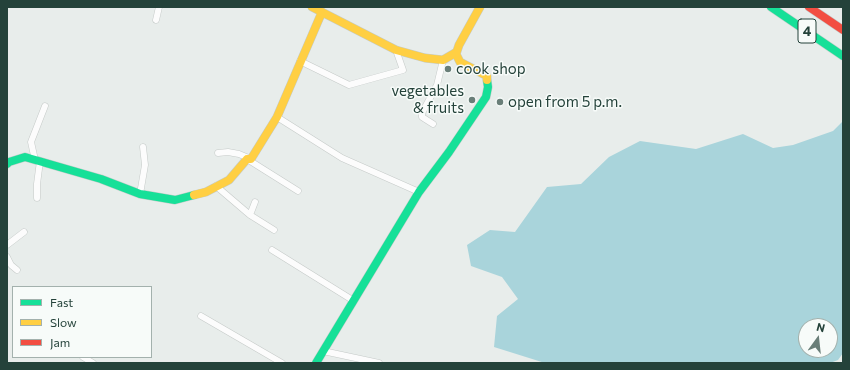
<!DOCTYPE html>
<html>
<head>
<meta charset="utf-8">
<style>
	body { margin:0 }
	#map { position:relative; width:850px; height:370px; overflow:hidden; background:#e8edeb; font-family:Commissioner,sans-serif }
	canvas { display:block }
	.frame { position:absolute; inset:0; border:8px solid #24423a; pointer-events:none }
	.legend { position:absolute; left:12px; top:286px; width:140px; height:72px; box-sizing:border-box; background:#f7fbf9; border:1px solid #a3b1ad; margin:0; padding:5px 7px; list-style:none; font-size:12px; color:#24423a }
	.legend li { display:flex; align-items:center; gap:8px; height:20px }
	.legend b { width:20px; border:1px solid #a3b1ad }
	.north { position:absolute; left:798px; top:318px; width:40px; height:40px; box-sizing:border-box; background:#f7fbf9; border:1px solid #a3b1ad; border-radius:50%; rotate:15deg; font-size:11px; font-weight:700; line-height:16px; text-align:center; color:#24423a }
	.north::after { content:''; display:block; margin:auto; width:14px; height:18px; background:#697e78; clip-path:polygon(50% 0,100% 100%,50% 72%,0 100%) }
</style>
</head>
<body>
<div id="map">
<canvas width="850" height="370"></canvas>
<div class="frame"></div>
<ul class="legend">
<li><b style="height:5px;background:#16e098"></b>Fast</li>
<li><b style="height:5px;background:#ffcf43"></b>Slow</li>
<li><b style="height:5px;background:#f24e42"></b>Jam</li>
</ul>
<div class="north">N</div>
</div>
<script>
const context = document.querySelector('canvas').getContext('2d');
context.lineJoin = 'round';
function paint(path, color) {
  context.fillStyle = color;
  context.fill(path, 'evenodd');
}
function poly(rows) {
  const path = new Path2D();
  for (const r of rows) {
    path.moveTo(r[0], r[1]);
    for (let i = 2; i < r.length; i += 2) path.lineTo(r[i], r[i + 1]);
  }
  return path;
}
function strokePath(path, color, width, dash) {
  context.strokeStyle = color;
  context.lineWidth = width;
  context.lineCap = dash ? 'butt' : 'round';
  context.setLineDash(dash || []);
  context.stroke(path);
}
function drawText(font, color, halo, rows, align = 'center') {
  context.font = font + ' Commissioner,sans-serif';
  context.lineWidth = 3;
  context.setLineDash([]);
  context.textBaseline = 'middle';
  context.strokeStyle = halo;
  context.fillStyle = color;
  for (const [text, x, y, turn = 0] of rows) {
    context.save();
    context.translate(x, y);
    context.rotate((+turn || 0) * Math.PI / 180);
    context.textAlign = isNaN(turn) ? turn : align;
    if (halo) context.strokeText(text, 0, 0);
    context.fillText(text, 0, 0);
    context.restore();
  }
}
paint(poly([
	[843,121,843,353,838,360,830,363,545,363,494,347,497,316,518,299,502,277,471,266,467,245,490,230,515,232,547,187,581,184,609,157,640,141,696,149,743,134,773,148,793,145,833,131],
	[806,326,830,326,830,350,806,350]
]), '#a9d4db');
const street = poly([
	[156,20,159,7],
	[300,61,349,85,403,70,396,50],
	[277,117,342,158,419,192],
	[433,124,422,117,422,113,437,85,443,60],
	[218,153,228,152,239,154,251,159],
	[247,159,298,191],
	[35,160,31,142,45,106],
	[216,186,250,215,274,230],
	[140,194,145,165,143,147],
	[37,198,37,184,40,161],
	[250,215,255,202],
	[7,245,24,232],
	[272,250,354,301],
	[7,257,11,265,17,270],
	[201,316,282,363],
	[323,351,379,363],
	[83,357,93,363]
]);
const fast = poly([
	[771,7,843,56],
	[7,164,9,162,25,157,101,179,140,194,175,200,194,195],
	[316,363,419,192,449,152,486,97,488,87,487,80]
]);
const slow = poly([
	[312,7,396,50,425,58,443,60,455,53],
	[480,7,459,45,456,54,460,62,487,76,487,80],
	[194,195,206,192,229,180,247,159,251,159,277,117,322,12]
]);
const jam = poly([
	[809,7,843,30]
]);
strokePath(street, '#c5cac8', 7);
strokePath(fast, '#c3cbc8', 9);
strokePath(slow, '#c3cbc8', 9);
strokePath(jam, '#c3cbc8', 9);
strokePath(street, '#fcfcfc', 6);
strokePath(fast, '#16e098', 8);
strokePath(slow, '#ffcf43', 8);
strokePath(jam, '#f24e42', 8);
for (const [x, y, r, color] of [
	[448,69,4,"#697e78"],
	[472,100,4,"#697e78"],
	[500,102,4,"#697e78"]
]) {
  const dot = new Path2D();
  dot.arc(x, y, r, 0, 2 * Math.PI);
  context.fillStyle = color;
  context.fill(dot);
  strokePath(dot, '#f7fbf9', 1.5);
}
for (const [x, y, w] of [
	[807,31,18]
]) {
  const box = new Path2D();
  box.roundRect(x - w / 2, y - 12, w, 24, 3);
  context.fillStyle = '#f7fbf9';
  context.fill(box);
  strokePath(box, '#24423a', 1);
}
drawText('bold 14px', '#24423a', null, [
	["4",807,31]
]);
drawText('15px', '#24423a', '#f7fbf9', [
	["cook shop",456,69],
	["vegetables",464,91,"right"],
	["& fruits",464,108,"right"],
	["open from 5 p.m.",508,102]
], 'left');
</script>
</body>
</html>
